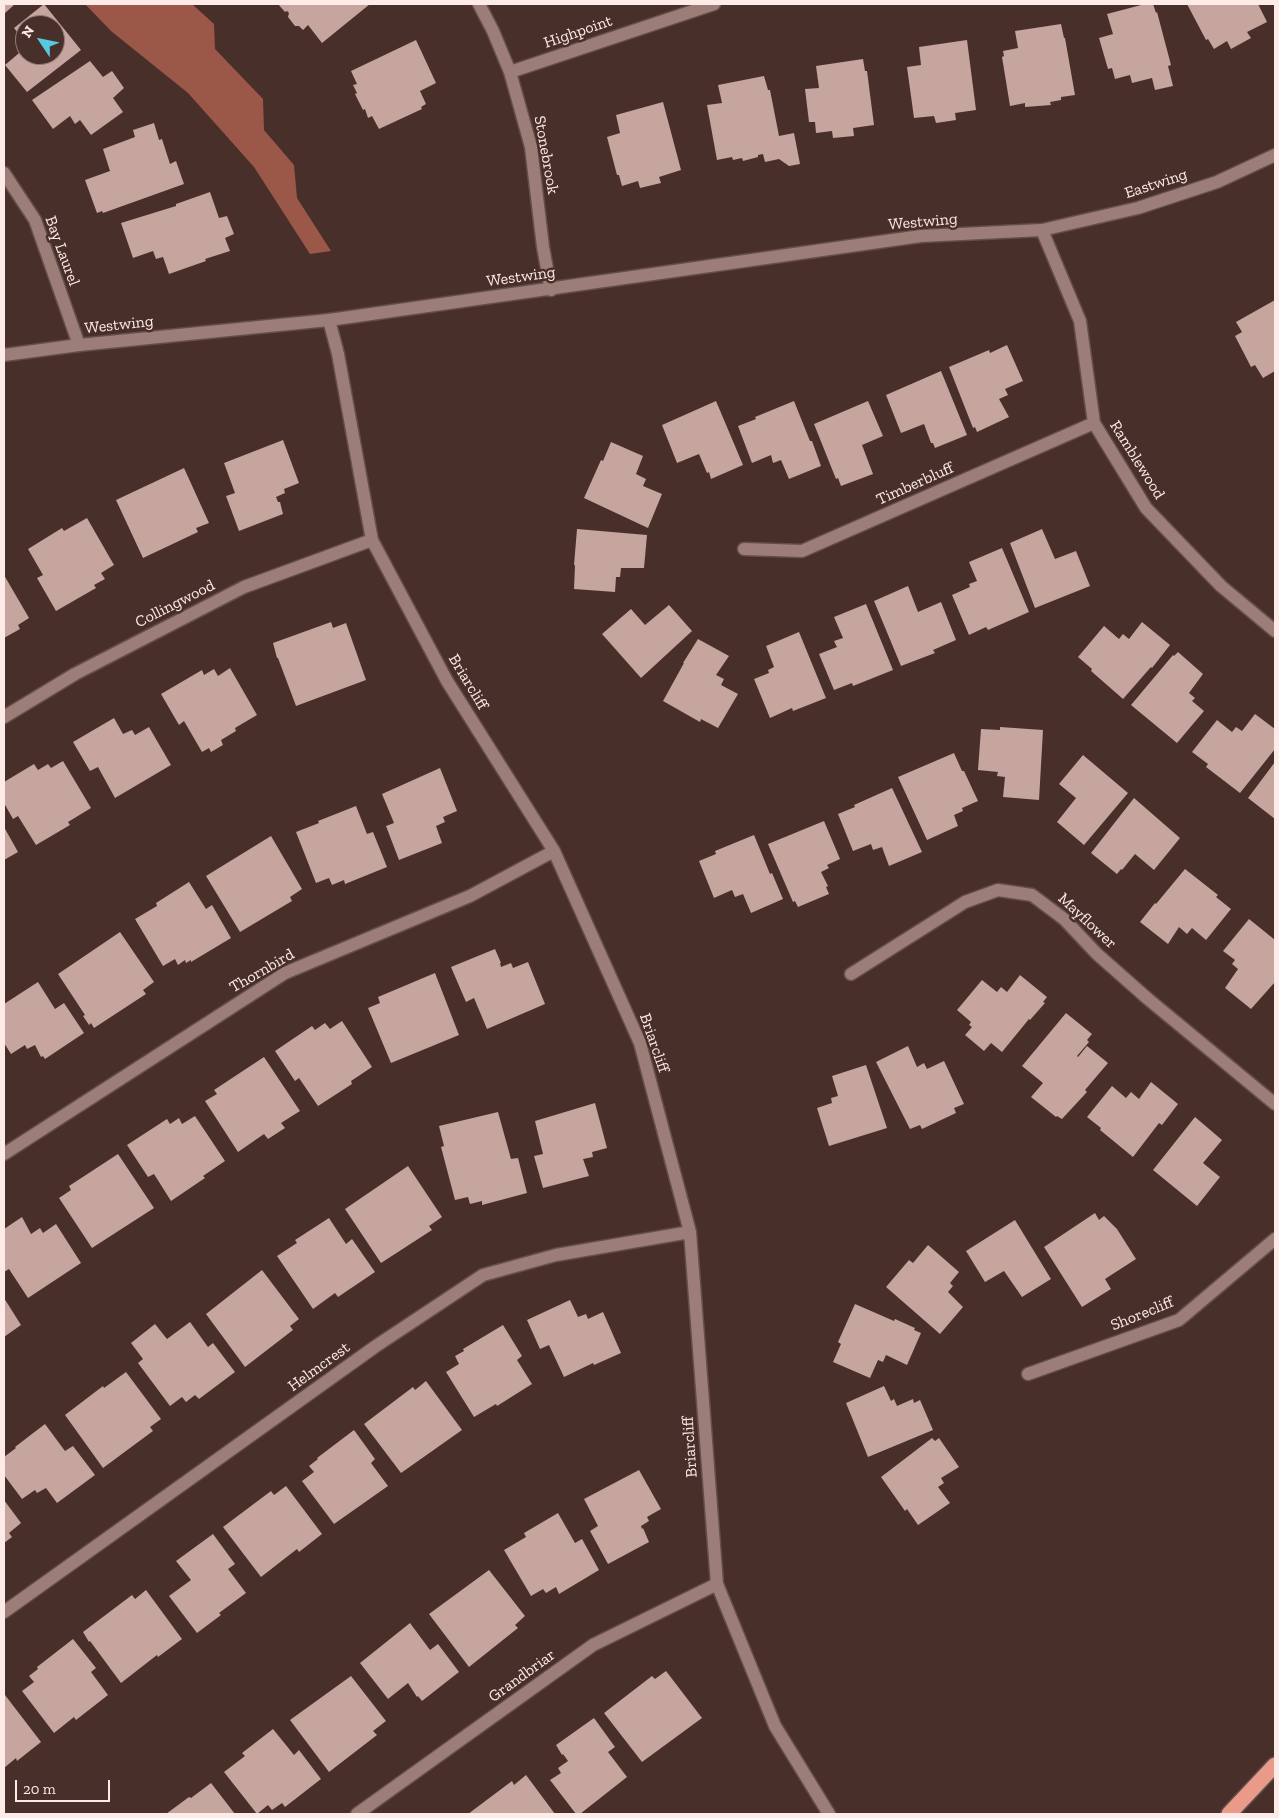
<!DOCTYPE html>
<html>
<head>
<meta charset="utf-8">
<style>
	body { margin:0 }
	#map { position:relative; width:1279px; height:1818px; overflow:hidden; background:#492f2a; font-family:"Zilla Slab",serif }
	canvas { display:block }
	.frame { position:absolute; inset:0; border:5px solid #fcebe7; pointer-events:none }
	.north { position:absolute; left:15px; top:15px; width:50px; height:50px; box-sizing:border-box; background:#492f2a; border:1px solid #917a76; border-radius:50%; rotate:304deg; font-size:14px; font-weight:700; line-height:20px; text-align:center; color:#fcebe7 }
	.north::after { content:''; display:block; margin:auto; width:18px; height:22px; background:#56c9e0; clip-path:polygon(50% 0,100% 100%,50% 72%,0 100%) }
	.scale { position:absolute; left:15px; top:1780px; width:95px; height:22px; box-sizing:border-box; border:2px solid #fcebe7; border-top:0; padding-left:6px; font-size:15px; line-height:18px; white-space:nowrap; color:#fcebe7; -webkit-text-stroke:4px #492f2a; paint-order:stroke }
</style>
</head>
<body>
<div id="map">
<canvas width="1279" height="1818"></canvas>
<div class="frame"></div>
<div class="north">N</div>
<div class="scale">20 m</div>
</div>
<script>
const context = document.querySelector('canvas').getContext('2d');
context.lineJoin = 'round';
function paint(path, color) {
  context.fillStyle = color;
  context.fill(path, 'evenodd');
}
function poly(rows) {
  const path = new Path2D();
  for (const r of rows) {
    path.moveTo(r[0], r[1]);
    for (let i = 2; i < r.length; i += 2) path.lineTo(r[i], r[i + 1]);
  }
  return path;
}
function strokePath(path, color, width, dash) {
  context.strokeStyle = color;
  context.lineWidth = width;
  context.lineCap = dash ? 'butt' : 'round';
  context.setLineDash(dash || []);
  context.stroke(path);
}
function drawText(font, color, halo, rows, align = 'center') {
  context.font = font + ' "Zilla Slab",serif';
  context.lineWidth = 5;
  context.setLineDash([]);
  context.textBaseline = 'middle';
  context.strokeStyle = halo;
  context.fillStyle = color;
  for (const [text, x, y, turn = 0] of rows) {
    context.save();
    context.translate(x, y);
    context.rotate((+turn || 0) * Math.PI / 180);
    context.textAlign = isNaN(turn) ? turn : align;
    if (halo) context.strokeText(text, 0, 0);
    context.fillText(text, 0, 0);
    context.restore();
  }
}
paint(poly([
	[85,4,192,4,214,24,215,49,263,99,264,130,294,165,297,198,331,251,310,254,254,167,188,93,111,31]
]), '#9b5748');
paint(poly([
	[4,4,15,4,4,14],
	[44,4,81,50,27,92,5,65,25,48,25,55,55,55,55,25,25,25,25,42,14,28],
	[278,4,370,4,322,43,308,25,303,30,299,26,295,26,288,17,289,13,287,11,285,12],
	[1145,4,1153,4,1156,13,1157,12,1171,65,1168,66,1173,86,1155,90,1152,78,1132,83,1130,75,1115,79,1112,68,1108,69,1099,38,1113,34,1107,14],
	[1187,4,1258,4,1267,22,1247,32,1251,38,1231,49,1227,41,1214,49,1208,39,1206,40],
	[1061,24,1064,38,1065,38,1075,95,1061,97,1061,100,1050,102,1051,105,1025,107,1025,103,1010,106,1002,57,1004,56,1003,51,1018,48,1015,31],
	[416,40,436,83,420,91,426,104,421,107,422,109,379,129,372,116,368,118,365,109,363,110,355,94,357,93,353,85,357,84,351,71],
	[967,40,976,110,955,113,956,120,936,123,934,116,914,118,907,67,921,65,919,47],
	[863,59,865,71,867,71,874,125,853,128,854,136,833,138,832,131,816,133,815,122,809,122,805,89,819,88,816,66],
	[90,61,103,77,112,71,124,88,113,98,123,112,91,135,80,120,75,124,70,116,53,129,32,100],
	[764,76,768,90,770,90,779,136,794,133,800,164,789,166,779,159,765,162,763,154,758,155,758,157,743,161,742,158,733,160,732,157,717,160,707,105,722,103,718,85],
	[663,102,681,170,659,177,661,183,640,188,638,181,622,186,619,175,617,175,607,137,620,133,616,115],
	[154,123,159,140,162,139,170,164,176,161,184,184,103,213,102,211,97,213,85,180,110,171,103,149,135,137,133,130],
	[210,192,219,218,227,216,234,234,225,238,230,251,205,259,206,261,169,274,163,257,156,259,153,251,133,258,121,223,176,206,176,204],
	[1275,300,1275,371,1263,378,1255,365,1251,367,1235,336,1242,332,1236,322],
	[1007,345,1023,381,1005,389,1008,395,999,399,1009,417,977,432,975,427,973,428,949,367,989,350,990,353],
	[941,371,967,435,935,448,933,443,931,443,924,424,901,433,886,395],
	[716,401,743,465,711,479,709,472,707,473,699,454,677,463,662,425],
	[794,401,810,441,812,441,821,466,789,479,781,460,773,463,771,455,752,463,738,426,756,419,755,417],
	[868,401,883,436,862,445,873,474,841,486,838,478,836,479,814,424],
	[283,440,299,483,284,489,285,493,276,497,278,502,280,502,283,514,239,531,226,496,235,493,224,463],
	[611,442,643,456,636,474,646,479,643,486,662,494,648,528,584,498,601,460,603,461],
	[184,468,209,523,196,528,198,532,143,558,116,500],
	[87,518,114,565,101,573,105,579,94,585,96,588,56,611,37,578,43,575,28,549,62,528,64,531],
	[577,529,647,535,644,568,621,568,620,577,616,577,615,592,574,589,575,565,574,565],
	[1042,529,1055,559,1076,551,1090,586,1035,608,1010,543],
	[1002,548,1029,612,988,630,986,627,969,635,952,595,970,587,969,584,977,581,969,562],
	[4,575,29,618,18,625,20,629,4,638],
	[908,586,918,612,941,602,956,640,933,650,935,653,901,666,874,601],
	[866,604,893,670,853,686,852,683,834,690,819,654,837,647,834,641,843,638,834,617],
	[669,605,692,631,641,678,602,634,631,609,645,625],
	[331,622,333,628,346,623,366,680,296,706,278,658,277,658,273,643],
	[1142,622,1170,645,1152,668,1151,667,1123,699,1091,671,1092,669,1078,657,1104,626,1119,639,1123,634,1129,639],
	[799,632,826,698,793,711,792,708,770,718,754,679,769,673,768,670,774,667,766,646],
	[698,639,729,656,716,675,724,679,721,685,738,694,718,728,701,719,700,722,663,701,684,663,683,663],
	[1178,652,1203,674,1189,693,1195,698,1192,701,1204,711,1177,743,1131,705,1173,655,1174,656],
	[230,668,257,715,235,728,236,731,221,740,223,745,211,752,209,748,202,752,184,721,179,725,161,694,202,670,204,675,214,669,218,676],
	[1255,714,1275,729,1275,749,1240,793,1206,767,1208,764,1192,752,1217,720,1232,732,1236,727,1242,731],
	[114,718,123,734,132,730,135,735,149,727,171,765,115,798,98,767,90,771,73,742],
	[1000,727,1043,730,1039,800,1003,797,1005,777,997,776,998,772,978,770,981,729,1000,730],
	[954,753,962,771,964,771,978,801,962,808,963,811,954,815,958,826,927,840,898,777],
	[1083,755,1128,793,1084,845,1057,822,1076,798,1059,784],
	[63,761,91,808,68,822,70,825,36,845,18,816,13,819,4,803,4,782,34,764,38,770,48,764,51,768],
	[1275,762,1275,819,1248,798],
	[440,768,457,811,443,817,445,822,436,826,442,843,399,860,386,826,394,823,382,794],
	[892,788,922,852,889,866,882,847,873,850,871,844,853,851,838,814,855,807,854,805],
	[1134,798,1180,838,1154,870,1135,854,1122,870,1121,869,1117,874,1091,853],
	[356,806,367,834,373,832,387,867,345,884,344,880,332,885,329,878,316,883,296,832,319,823,318,821],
	[824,821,840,859,827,865,829,868,821,872,828,886,826,887,829,894,798,907,795,901,793,902,768,844],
	[4,827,18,852,4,860],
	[754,835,770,874,772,873,783,899,751,913,743,894,735,897,732,890,714,898,699,861,716,854,715,851],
	[271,836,302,889,290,897,292,901,240,932,206,876],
	[1185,869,1218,895,1216,897,1231,909,1206,940,1192,928,1187,934,1179,927,1168,944,1140,922,1155,903,1156,904],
	[189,882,206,909,212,905,231,938,191,962,191,960,186,963,185,960,178,965,175,959,163,966,135,919,157,906,156,903],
	[1249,919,1275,940,1275,982,1251,1009,1225,988,1238,969,1232,964,1235,960,1223,951],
	[120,932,154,982,143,990,146,994,94,1028,91,1023,89,1025,83,1016,85,1015,58,974],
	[495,949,501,963,500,963,501,967,511,963,513,968,528,962,545,1004,487,1029,474,998,466,1002,451,967],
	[435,973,459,1035,391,1063,368,1008,380,1003,378,997],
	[1020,975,1047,997,1043,1002,1045,1003,1030,1020,1029,1019,1002,1052,991,1043,984,1051,965,1035,972,1027,969,1025,971,1022,957,1010,982,980,997,992,1001,987,1007,992],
	[38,982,55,1009,64,1003,84,1033,45,1059,43,1056,41,1057,35,1045,27,1049,25,1045,11,1054,4,1043,4,1004],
	[1066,1013,1092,1034,1087,1040,1089,1042,1077,1056,1078,1057,1087,1046,1108,1063,1085,1090,1087,1092,1062,1119,1057,1116,1056,1117,1031,1097,1043,1083,1022,1066],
	[342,1021,372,1067,351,1081,352,1084,318,1106,299,1078,295,1081,275,1051,312,1026,315,1030,325,1023,330,1029],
	[908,1046,917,1067,924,1063,927,1069,944,1061,964,1104,954,1108,956,1113,922,1129,920,1125,910,1129,876,1062],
	[264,1057,300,1111,281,1123,285,1128,268,1139,264,1134,238,1152,205,1101,217,1094,214,1090],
	[866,1065,887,1128,829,1146,817,1108,832,1103,831,1098,838,1096,832,1076],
	[1151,1082,1178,1104,1162,1125,1159,1123,1133,1157,1100,1130,1101,1128,1087,1117,1112,1086,1126,1098,1131,1092,1139,1099],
	[595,1103,607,1148,592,1152,593,1157,583,1159,589,1176,543,1188,534,1156,543,1154,535,1121],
	[498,1112,511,1159,518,1158,527,1193,482,1205,482,1201,470,1204,468,1197,455,1200,441,1147,444,1146,439,1126],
	[195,1116,225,1161,203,1176,205,1178,171,1201,154,1174,148,1177,127,1145,167,1119,170,1124,179,1118,182,1124],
	[1195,1117,1222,1140,1203,1163,1220,1177,1197,1206,1153,1170],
	[118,1154,154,1208,92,1248,59,1198,71,1190,69,1186],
	[408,1166,442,1217,429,1226,432,1230,381,1263,345,1209],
	[1095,1213,1099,1220,1104,1216,1117,1229,1136,1259,1105,1279,1111,1289,1082,1307,1044,1247],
	[22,1217,31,1234,40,1228,43,1233,56,1224,81,1263,28,1298,9,1269,4,1272,4,1229],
	[329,1218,346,1244,352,1239,375,1272,338,1297,335,1293,313,1309,277,1256,297,1243,295,1240],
	[1015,1220,1051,1279,1022,1297,1004,1271,985,1282,966,1251],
	[928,1245,959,1272,950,1283,953,1286,948,1292,963,1307,940,1334,886,1287,909,1260,913,1263],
	[262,1270,299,1319,290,1326,293,1330,245,1367,206,1314],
	[4,1298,21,1325,4,1337],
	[570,1300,578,1317,586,1314,588,1319,603,1312,621,1353,594,1365,593,1363,564,1377,549,1345,540,1349,527,1320],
	[855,1304,894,1321,895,1319,915,1328,914,1330,921,1333,907,1365,886,1355,883,1362,878,1360,870,1378,833,1362,841,1344,838,1342],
	[190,1322,208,1347,213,1343,235,1372,199,1399,195,1395,186,1402,182,1397,170,1406,138,1363,143,1359,131,1343,155,1324,167,1339],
	[503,1325,522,1356,517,1360,532,1384,497,1406,496,1404,474,1417,446,1372,459,1364,455,1356,464,1351,463,1349],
	[126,1372,161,1419,150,1427,153,1431,103,1468,65,1415,103,1386,104,1388],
	[426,1381,462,1430,401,1473,364,1424,413,1387,415,1390],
	[884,1386,891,1401,894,1399,897,1406,913,1399,914,1403,920,1400,933,1430,868,1457,846,1403],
	[45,1424,65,1451,73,1446,95,1475,57,1503,46,1488,37,1493,35,1490,22,1499,4,1475,4,1457,16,1448,15,1447],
	[354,1430,375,1459,371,1463,388,1486,334,1524,302,1481,314,1472,309,1466,318,1459,317,1458],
	[932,1438,935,1441,939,1438,959,1467,941,1478,944,1483,938,1487,950,1503,918,1525,907,1509,905,1511,881,1477],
	[639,1470,661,1509,647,1517,649,1521,641,1526,642,1529,643,1528,649,1542,608,1564,590,1531,598,1526,584,1499],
	[286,1486,322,1534,299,1552,297,1549,261,1577,223,1527,271,1491,274,1495],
	[4,1500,21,1523,9,1533,12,1537,4,1543],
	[558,1513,575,1543,582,1539,599,1570,559,1594,556,1587,546,1593,543,1589,531,1596,504,1550,526,1537,524,1533],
	[213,1534,235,1564,228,1569,246,1593,219,1613,221,1615,197,1633,169,1596,191,1580,176,1561],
	[489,1570,525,1616,515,1625,518,1628,469,1667,429,1614],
	[146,1590,182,1639,158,1657,157,1655,121,1683,90,1641,89,1642,83,1632,132,1595,135,1599],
	[410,1623,430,1650,438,1644,459,1672,422,1701,418,1696,417,1697,408,1683,388,1699,360,1663],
	[73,1639,96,1668,91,1672,108,1695,76,1720,74,1717,54,1733,22,1691,34,1682,29,1676,38,1669,37,1667],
	[666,1671,702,1718,642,1762,604,1713,652,1676,655,1679],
	[351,1676,386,1721,373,1731,377,1735,329,1772,290,1720],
	[5,1695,41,1742,17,1761,16,1758,4,1768,4,1696],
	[594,1718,615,1747,608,1752,627,1777,580,1814,576,1814,550,1780,561,1773,558,1768,568,1761,563,1754,562,1755,556,1745],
	[273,1729,294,1755,299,1750,321,1779,285,1807,282,1803,272,1810,268,1805,257,1814,224,1772,245,1756,242,1753],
	[526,1775,555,1814,468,1814,512,1781,514,1785],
	[211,1783,235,1814,166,1814,189,1797,191,1798]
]), '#c5a59e');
const street = poly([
	[479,4,493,31,510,72,531,147,543,247,551,290],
	[510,72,714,4],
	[4,173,35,220,79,345],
	[1042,230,1080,321,1094,423,1146,508,1221,586,1275,631],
	[329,320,338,354,372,540,447,681,554,851,640,1043,690,1232,717,1584,775,1726,829,1814],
	[744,549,802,551,1094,423],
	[4,717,75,674,244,587,372,540],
	[851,974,965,902,998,890,1032,895,1064,919,1097,954,1148,999,1275,1104],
	[4,1154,285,973,470,896,554,851],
	[1028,1374,1179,1320,1275,1239],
	[4,1612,376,1346,483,1275,556,1255,690,1232],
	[357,1814,593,1645,717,1584]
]);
const secondary = poly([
	[4,355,79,345,329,320,921,236,1042,230,1138,208,1217,182,1275,155]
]);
const highway = poly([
	[1229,1814,1275,1765]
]);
strokePath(street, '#644e49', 15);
strokePath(secondary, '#644e49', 15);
strokePath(highway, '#644e49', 18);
strokePath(street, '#9c7d77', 12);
strokePath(secondary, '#9c7d77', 12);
strokePath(highway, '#e99a89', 15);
drawText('16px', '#fcebe7', '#492f2a', [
	["Highpoint",578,32,-19],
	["Stonebrook",546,155,80],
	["Eastwing",1156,184,-18],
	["Westwing",923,222,-5],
	["Bay Laurel",62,251,70],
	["Westwing",521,277,-8],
	["Westwing",119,325,-6],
	["Ramblewood",1137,460,58],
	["Timberbluff",915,484,-24],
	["Collingwood",175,604,-27],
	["Briarcliff",468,682,59],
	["Mayflower",1087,921,43],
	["Thornbird",262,971,-30],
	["Briarcliff",654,1043,71],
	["Shorecliff",1142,1314,-22],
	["Helmcrest",319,1367,-36],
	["Briarcliff",690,1447,-94],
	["Grandbriar",522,1676,-36]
]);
</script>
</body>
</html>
